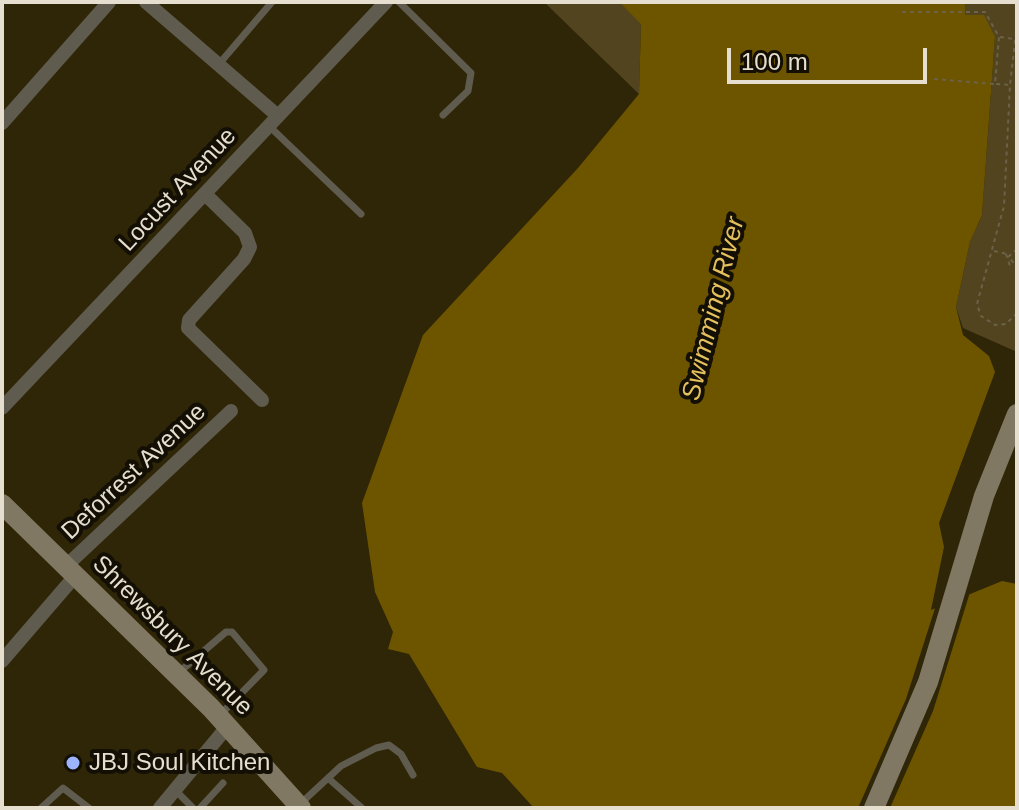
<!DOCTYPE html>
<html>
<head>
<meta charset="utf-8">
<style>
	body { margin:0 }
	#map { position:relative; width:1019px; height:810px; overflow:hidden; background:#2f2507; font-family:Helvetica,sans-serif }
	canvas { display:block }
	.frame { position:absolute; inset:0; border:4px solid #e6dfcf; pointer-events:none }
	.scale { position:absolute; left:727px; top:48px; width:200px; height:36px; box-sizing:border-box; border:4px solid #e6dfcf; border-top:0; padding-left:10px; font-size:24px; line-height:28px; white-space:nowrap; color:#e6dfcf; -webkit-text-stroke:6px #130f04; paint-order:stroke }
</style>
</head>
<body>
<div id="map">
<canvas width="1019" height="810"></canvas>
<div class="frame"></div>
<div class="scale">100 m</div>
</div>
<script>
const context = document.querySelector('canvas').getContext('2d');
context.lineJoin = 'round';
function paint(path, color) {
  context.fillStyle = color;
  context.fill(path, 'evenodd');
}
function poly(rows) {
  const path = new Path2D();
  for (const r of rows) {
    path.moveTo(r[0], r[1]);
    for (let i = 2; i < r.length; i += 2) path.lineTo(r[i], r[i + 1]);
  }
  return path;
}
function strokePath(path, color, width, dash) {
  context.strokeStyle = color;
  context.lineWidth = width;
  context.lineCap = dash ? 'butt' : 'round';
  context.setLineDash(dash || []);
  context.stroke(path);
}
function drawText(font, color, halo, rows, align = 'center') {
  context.font = font + ' Helvetica,sans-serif';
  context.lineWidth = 8;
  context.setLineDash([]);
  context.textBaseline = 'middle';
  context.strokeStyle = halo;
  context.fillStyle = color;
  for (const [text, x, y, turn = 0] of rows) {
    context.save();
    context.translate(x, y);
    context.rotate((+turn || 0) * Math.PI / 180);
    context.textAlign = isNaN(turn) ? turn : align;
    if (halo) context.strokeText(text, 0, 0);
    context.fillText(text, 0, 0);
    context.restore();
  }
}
paint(poly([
	[544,2,619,2,641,23,639,94],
	[965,2,1017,2,1017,352,963,328,956,307,970,242,982,215,995,37,965,16]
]), '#52441e');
paint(poly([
	[619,2,965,2,965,15,984,15,995,37,982,215,970,242,956,307,963,335,989,356,995,372,939,523,944,547,931,610,1002,581,1017,584,1017,808,534,808,502,773,477,767,409,654,388,649,393,632,375,592,362,503,423,335,578,168,639,94,641,24]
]), '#6d5500');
paint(poly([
	[971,589,933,711,890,808,858,808,906,699,937,602]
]), '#2f2507');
strokePath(poly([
	[902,12,985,12,999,37,995,84,1010,85],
	[1017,24,1010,85,1004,206,977,304,981,316,995,325,1006,324,1017,313],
	[1000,37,1014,39],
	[934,79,994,84],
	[1017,249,1008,257,1017,266],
	[994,251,1007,254],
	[1006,254,1010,266]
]), '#6b6249', 2, [4, 4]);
strokePath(poly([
	[399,2,471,73,468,91,443,115],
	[219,64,272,2],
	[269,126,361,214],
	[177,674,226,632,232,632,264,670,220,715],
	[328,778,362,808],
	[175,790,193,808],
	[299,805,341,766,376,748,389,745,401,754,413,775],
	[41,808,63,788,89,808],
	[200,808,223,783]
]), '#5f5b4e', 7);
strokePath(poly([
	[146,2,278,116],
	[2,123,109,2],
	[205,194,245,233,250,247,244,259,189,320,188,328,262,400],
	[2,408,386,2],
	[66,566,231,411],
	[2,661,76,575],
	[160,808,227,727]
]), '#5f5b4e', 14);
strokePath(poly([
	[2,504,211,708,301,808],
	[874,808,928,682,984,496,1017,414]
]), '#807863', 20);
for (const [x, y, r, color] of [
	[73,763,8,"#9cb4fd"]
]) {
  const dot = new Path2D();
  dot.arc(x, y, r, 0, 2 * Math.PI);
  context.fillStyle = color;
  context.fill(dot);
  strokePath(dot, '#130f04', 3);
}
drawText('24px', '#e6dfcf', '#130f04', [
	["Locust Avenue",178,190,-47],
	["Deforrest Avenue",134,472,-43],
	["Shrewsbury Avenue",172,636,45]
]);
drawText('24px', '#e6dfcf', '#130f04', [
	["JBJ Soul Kitchen",89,763]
], 'left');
drawText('italic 26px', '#e5c15e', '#130f04', [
	["Swimming River",714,309,-76]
]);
</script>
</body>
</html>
